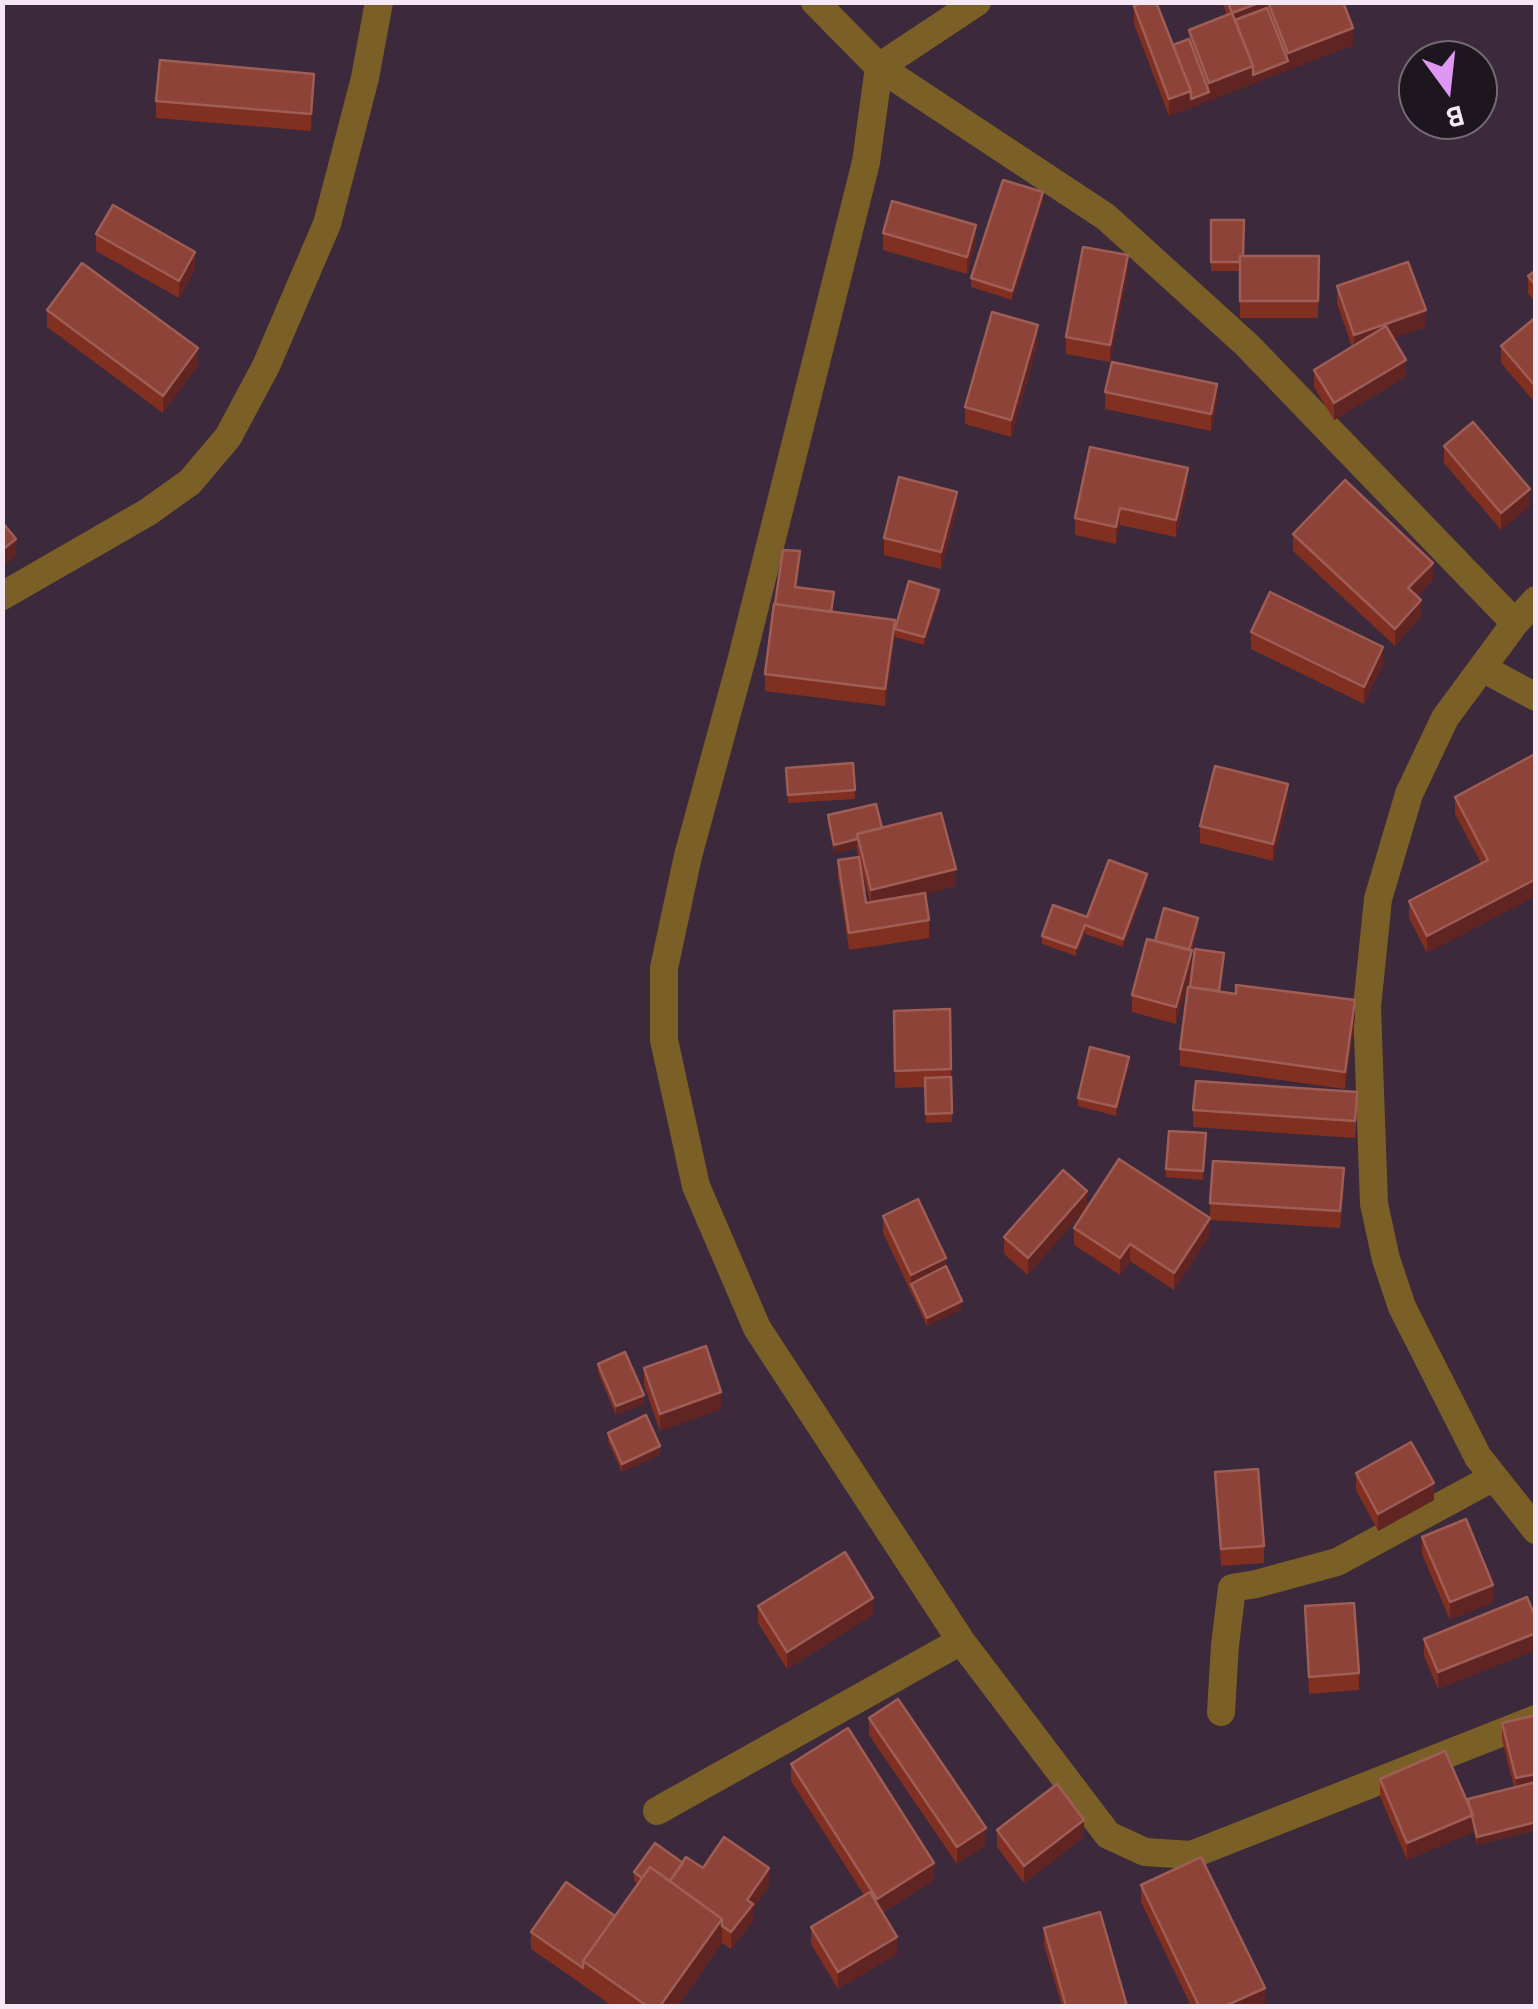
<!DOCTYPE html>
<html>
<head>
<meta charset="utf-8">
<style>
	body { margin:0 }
	#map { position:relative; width:1538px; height:2009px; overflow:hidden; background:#3c293b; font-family:"Archivo Narrow",sans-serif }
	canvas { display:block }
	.frame { position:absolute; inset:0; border:5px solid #f5e8f4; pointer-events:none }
	.north { position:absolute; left:1398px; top:40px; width:100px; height:100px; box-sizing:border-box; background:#1e161e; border:2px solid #746a74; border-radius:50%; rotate:165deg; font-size:28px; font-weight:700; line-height:40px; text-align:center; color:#f5e8f4 }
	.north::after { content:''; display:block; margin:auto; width:35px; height:45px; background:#de98f3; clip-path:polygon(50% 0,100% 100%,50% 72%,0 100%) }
</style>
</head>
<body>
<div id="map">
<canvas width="1538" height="2009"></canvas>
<div class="frame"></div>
<div class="north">B</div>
</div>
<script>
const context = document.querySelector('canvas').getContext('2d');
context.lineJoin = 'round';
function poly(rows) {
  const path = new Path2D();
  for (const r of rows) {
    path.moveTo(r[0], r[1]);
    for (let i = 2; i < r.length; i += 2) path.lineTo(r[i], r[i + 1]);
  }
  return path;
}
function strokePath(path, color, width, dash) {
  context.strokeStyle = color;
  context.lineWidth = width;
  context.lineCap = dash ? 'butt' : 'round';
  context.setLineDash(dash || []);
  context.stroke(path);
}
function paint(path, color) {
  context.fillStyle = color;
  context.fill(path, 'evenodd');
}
strokePath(poly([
	[815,2,879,67,1106,217,1247,345,1515,623],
	[977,2,879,67,866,162,742,658,688,856,664,968,664,1040,696,1186,757,1328,961,1641,1108,1835,1145,1852,1191,1855,1536,1719],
	[2,596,148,512,190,482,228,437,266,366,327,224,365,78,379,2],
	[1536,600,1515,623,1445,718,1409,794,1378,899,1367,1007,1374,1204,1386,1259,1402,1307,1478,1457,1536,1530],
	[1482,668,1536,697],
	[1221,1712,1225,1645,1232,1588,1256,1584,1337,1562,1494,1477],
	[657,1811,961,1641]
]), '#7a6026', 28);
paint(poly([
	[1222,2,1343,2,1353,45,1169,116,1134,24,1134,6,1173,45,1189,39,1189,30,1227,15],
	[314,91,311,131,156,118,156,101],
	[1043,201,1012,300,971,287,971,278],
	[1211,220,1243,256,1319,256,1318,318,1240,318,1240,271,1211,271],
	[883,233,976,242,967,274,883,250],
	[96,234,195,269,179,298,96,251],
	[1536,270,1536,303,1528,293,1528,276],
	[1128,272,1110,362,1066,354,1066,337],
	[1337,286,1426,327,1393,338,1406,377,1334,420,1314,387,1314,370,1352,347,1337,303],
	[47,310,198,365,163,413,47,327],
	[1536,317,1536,404,1501,363,1501,346],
	[1038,342,1011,437,965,424,965,407],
	[1105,392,1217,401,1211,431,1105,409],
	[1444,446,1530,506,1501,530,1444,463],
	[1188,485,1176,537,1120,525,1116,544,1075,535,1075,518],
	[957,509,941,569,884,555,884,538],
	[1293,534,1433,580,1416,596,1421,617,1395,646,1293,551],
	[800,560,796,587,834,600,832,612,895,629,939,598,924,645,895,637,885,706,765,691,765,674,775,604],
	[1251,632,1383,664,1364,704,1251,649],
	[853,763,855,799,788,803,786,768],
	[1455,797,1536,896,1427,953,1409,918,1409,901,1481,863,1455,814],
	[1288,801,1273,861,1200,843,1200,826],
	[828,815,882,828,956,886,925,894,929,920,929,938,849,950,838,877,838,860,858,857,857,848,834,853,828,823],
	[861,866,870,902,866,903],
	[1147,882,1123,947,1085,934,1076,956,1042,944,1042,936,1087,917],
	[1198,926,1192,950,1192,966,1224,961,1220,991,1355,1017,1345,1089,1180,1066,1180,1049,1192,968,1176,1024,1132,1012,1132,995,1155,941],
	[950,1009,952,1122,926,1123,925,1087,895,1088,894,1011],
	[1129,1065,1116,1116,1078,1106,1078,1098],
	[1357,1109,1355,1138,1193,1127,1193,1110],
	[1206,1142,1203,1180,1166,1177,1166,1169],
	[1063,1170,1028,1275,1004,1254,1004,1237],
	[1344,1186,1340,1228,1210,1220,1210,1203],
	[883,1216,946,1266,962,1309,927,1326,883,1233],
	[1074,1228,1210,1235,1174,1290,1130,1261,1120,1275,1074,1245],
	[598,1364,644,1404,616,1415,598,1372],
	[644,1368,721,1409,660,1431,644,1385],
	[608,1433,660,1455,622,1472,608,1441],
	[1215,1472,1264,1546,1264,1563,1221,1566],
	[1356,1473,1434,1500,1378,1531,1356,1490],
	[1422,1537,1493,1602,1450,1620,1422,1554],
	[758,1606,873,1615,787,1669,758,1623],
	[1305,1606,1359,1673,1359,1690,1309,1694],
	[1536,1619,1536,1650,1438,1689,1424,1656,1424,1639],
	[1536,1715,1536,1830,1477,1845,1473,1828,1473,1832,1407,1860,1380,1796,1380,1779,1468,1803,1514,1787,1502,1740,1502,1723],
	[869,1718,986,1845,957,1864,869,1735],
	[791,1764,934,1880,882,1913,897,1954,838,1989,811,1944,811,1927,864,1895,791,1781],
	[997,1830,1084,1837,1024,1883,997,1847],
	[683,1863,769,1885,753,1909,753,1921,731,1949,722,1943,678,2006,612,2006,583,1985,531,1949,531,1932,615,1916,638,1884,634,1881,634,1872],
	[1141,1885,1265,2005,1261,2006,1191,2006,1141,1902],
	[1044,1928,1127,2006,1062,2006,1044,1945]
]), '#812f21');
paint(poly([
	[1261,2,1267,2,1267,17,1235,29,1232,13],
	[1353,28,1353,45,1191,108,1191,99,1209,92,1209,83,1253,66,1288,61,1288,53],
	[314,74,314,91,311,131,311,114],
	[1191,91,1191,108,1169,116,1169,99],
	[1043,192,1043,201,1012,300,1012,291],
	[976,225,976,242,967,274,967,257],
	[195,252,195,269,179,298,179,281],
	[1128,255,1128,272,1110,362,1110,345],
	[1426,310,1426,327,1354,352,1354,335],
	[1038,325,1038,342,1011,437,1011,420],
	[198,348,198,365,163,413,163,396],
	[1406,360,1406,377,1334,420,1334,403],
	[1217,384,1217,401,1211,431,1211,414],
	[1188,468,1188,485,1176,537,1176,520],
	[1530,489,1530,506,1501,530,1501,513],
	[957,492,957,509,941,569,941,552],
	[1120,508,1120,525,1116,544,1116,527],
	[16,539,16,556,2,567,2,550],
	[1433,563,1433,580,1408,606,1408,588],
	[939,590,939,598,924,645,924,637],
	[1421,600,1421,617,1395,646,1395,629],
	[895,620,895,637,885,706,885,689],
	[1383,647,1383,664,1364,704,1364,687],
	[1288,784,1288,801,1273,861,1273,844],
	[857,839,857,848,834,853,834,845],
	[956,869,956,886,871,908,871,890],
	[1147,874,1147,882,1123,947,1123,939],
	[1536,879,1536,896,1427,953,1427,936],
	[1198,918,1198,926,1188,962,1188,954],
	[1085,925,1085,934,1076,956,1076,948],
	[1192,950,1192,967,1176,1024,1176,1007],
	[1355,1000,1355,1017,1345,1089,1345,1072],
	[1129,1057,1129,1065,1116,1116,1116,1107],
	[1087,1191,1087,1208,1028,1275,1028,1258],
	[1210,1218,1210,1235,1174,1290,1174,1273],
	[1130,1244,1130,1261,1120,1275,1120,1258],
	[946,1258,946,1275,911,1284,911,1275],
	[962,1301,962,1309,927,1326,927,1318],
	[721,1392,721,1409,660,1431,660,1414],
	[644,1395,644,1404,616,1415,616,1406],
	[660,1446,660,1455,622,1472,622,1464],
	[1434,1483,1434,1500,1378,1531,1378,1514],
	[1493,1585,1493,1602,1450,1620,1450,1602],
	[873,1598,873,1615,787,1669,787,1652],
	[1536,1633,1536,1650,1438,1689,1438,1672],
	[1536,1774,1536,1791,1516,1795,1516,1778],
	[1473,1815,1473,1832,1407,1860,1407,1843],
	[1084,1820,1084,1837,1024,1883,1024,1866],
	[1536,1822,1536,1830,1477,1845,1477,1837],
	[986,1828,986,1845,957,1864,957,1847],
	[934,1863,934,1880,877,1916,877,1899],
	[769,1868,769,1885,753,1909,753,1921,731,1949,731,1932,747,1900],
	[722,1919,722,1943,678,2006,660,2006],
	[897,1937,897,1954,838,1989,838,1972],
	[1265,1988,1265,2005,1261,2006,1225,2006]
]), '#602422');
const building = poly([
	[1143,2,1156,2,1191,91,1169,99,1134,6,1143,2],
	[1228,2,1261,2,1232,13,1228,2],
	[1268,2,1343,2,1353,28,1288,53,1268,2],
	[1267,8,1288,61,1253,75,1253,66,1235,20,1267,8],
	[1232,13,1253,66,1209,83,1189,30,1232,13],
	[1189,39,1209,92,1191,99,1191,91,1173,45,1189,39],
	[160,60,314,74,311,114,156,101,160,60],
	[1003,180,1043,192,1012,291,971,278,1003,180],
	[892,201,976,225,967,257,883,233,892,201],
	[113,205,195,252,179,281,96,234,113,205],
	[1211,220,1244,220,1243,256,1240,256,1240,262,1211,262,1211,220],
	[1083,247,1128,255,1110,345,1066,337,1083,247],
	[1240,256,1319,256,1318,301,1240,301,1240,256],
	[1408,262,1426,310,1354,335,1337,286,1408,262],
	[82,263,198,348,163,396,47,310,82,263],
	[1536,270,1536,286,1528,276,1536,270],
	[992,312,1038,325,1011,420,965,407,992,312],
	[1536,317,1536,387,1501,346,1536,317],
	[1386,326,1406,360,1334,403,1314,370,1386,326],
	[1112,362,1217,384,1211,414,1105,392,1112,362],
	[1473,422,1530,489,1501,513,1444,446,1473,422],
	[1090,447,1188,468,1176,520,1120,508,1116,527,1075,518,1090,447],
	[899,477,957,492,941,552,884,538,899,477],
	[1345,480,1433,563,1408,588,1421,600,1395,629,1293,534,1345,480],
	[2,522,16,539,2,550,2,522],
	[783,550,800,551,795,587,834,592,831,612,775,604,783,550],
	[909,581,939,590,924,637,895,629,909,581],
	[1270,592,1383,647,1364,687,1251,632,1270,592],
	[774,604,895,620,885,689,765,674,774,604],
	[1535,754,1536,879,1427,936,1409,901,1488,860,1455,797,1535,754],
	[853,763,855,790,788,795,786,768,853,763],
	[1215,766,1288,784,1273,844,1200,826,1215,766],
	[876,804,882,828,857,834,857,839,834,845,828,815,876,804],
	[941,813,956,869,871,890,857,834,941,813],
	[859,857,866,903,925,893,929,920,849,933,838,860,859,857],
	[1109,860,1147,874,1123,939,1085,925,1076,948,1042,936,1053,905,1087,917,1109,860],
	[1164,908,1198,918,1189,950,1155,941,1164,908],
	[1147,939,1192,950,1176,1007,1132,995,1147,939],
	[1195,949,1224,953,1219,991,1190,987,1195,949],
	[1236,985,1355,1000,1345,1072,1180,1049,1188,987,1236,994,1236,985],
	[950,1009,951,1069,895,1071,894,1011,950,1009],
	[1090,1047,1129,1057,1116,1107,1078,1098,1090,1047],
	[951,1077,952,1113,926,1114,925,1078,951,1077],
	[1196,1081,1357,1092,1355,1121,1193,1110,1196,1081],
	[1169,1131,1206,1133,1203,1171,1166,1169,1169,1131],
	[1119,1159,1210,1218,1174,1273,1130,1244,1120,1258,1074,1228,1119,1159],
	[1213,1161,1344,1168,1340,1211,1210,1203,1213,1161],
	[1063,1170,1087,1191,1028,1258,1004,1237,1063,1170],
	[918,1199,946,1258,911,1275,883,1216,918,1199],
	[946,1266,962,1301,927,1318,911,1284,946,1266],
	[706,1346,721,1392,660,1414,644,1368,706,1346],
	[625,1352,644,1395,616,1406,598,1364,625,1352],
	[646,1415,660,1446,622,1464,608,1433,646,1415],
	[1411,1442,1434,1483,1378,1514,1356,1473,1411,1442],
	[1258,1469,1264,1546,1221,1549,1215,1472,1258,1469],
	[1466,1519,1493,1585,1450,1602,1422,1537,1466,1519],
	[845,1552,873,1598,787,1652,758,1606,845,1552],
	[1527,1597,1536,1619,1536,1633,1438,1672,1424,1639,1527,1597],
	[1354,1603,1359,1673,1309,1677,1305,1606,1354,1603],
	[898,1699,986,1828,957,1847,869,1718,898,1699],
	[1536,1715,1536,1774,1516,1778,1502,1723,1536,1715],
	[848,1728,934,1863,877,1899,791,1764,848,1728],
	[1445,1751,1473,1815,1407,1843,1380,1779,1445,1751],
	[1536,1782,1536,1822,1477,1837,1468,1799,1536,1782],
	[1057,1784,1084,1820,1024,1866,997,1830,1057,1784],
	[724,1837,769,1868,747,1900,753,1904,731,1932,722,1926,722,1919,670,1881,686,1857,703,1868,724,1837],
	[655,1843,683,1863,670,1881,650,1867,642,1878,634,1872,655,1843],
	[1201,1857,1265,1988,1225,2006,1199,2006,1141,1885,1201,1857],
	[650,1867,722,1919,660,2006,647,2006,583,1961,650,1867],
	[566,1882,615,1916,583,1961,583,1968,531,1932,566,1882],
	[870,1892,897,1937,838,1972,811,1927,870,1892],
	[1100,1912,1127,2006,1066,2006,1044,1928,1100,1912]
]);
paint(building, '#8d4338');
strokePath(building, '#9e5d55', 2.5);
</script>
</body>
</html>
